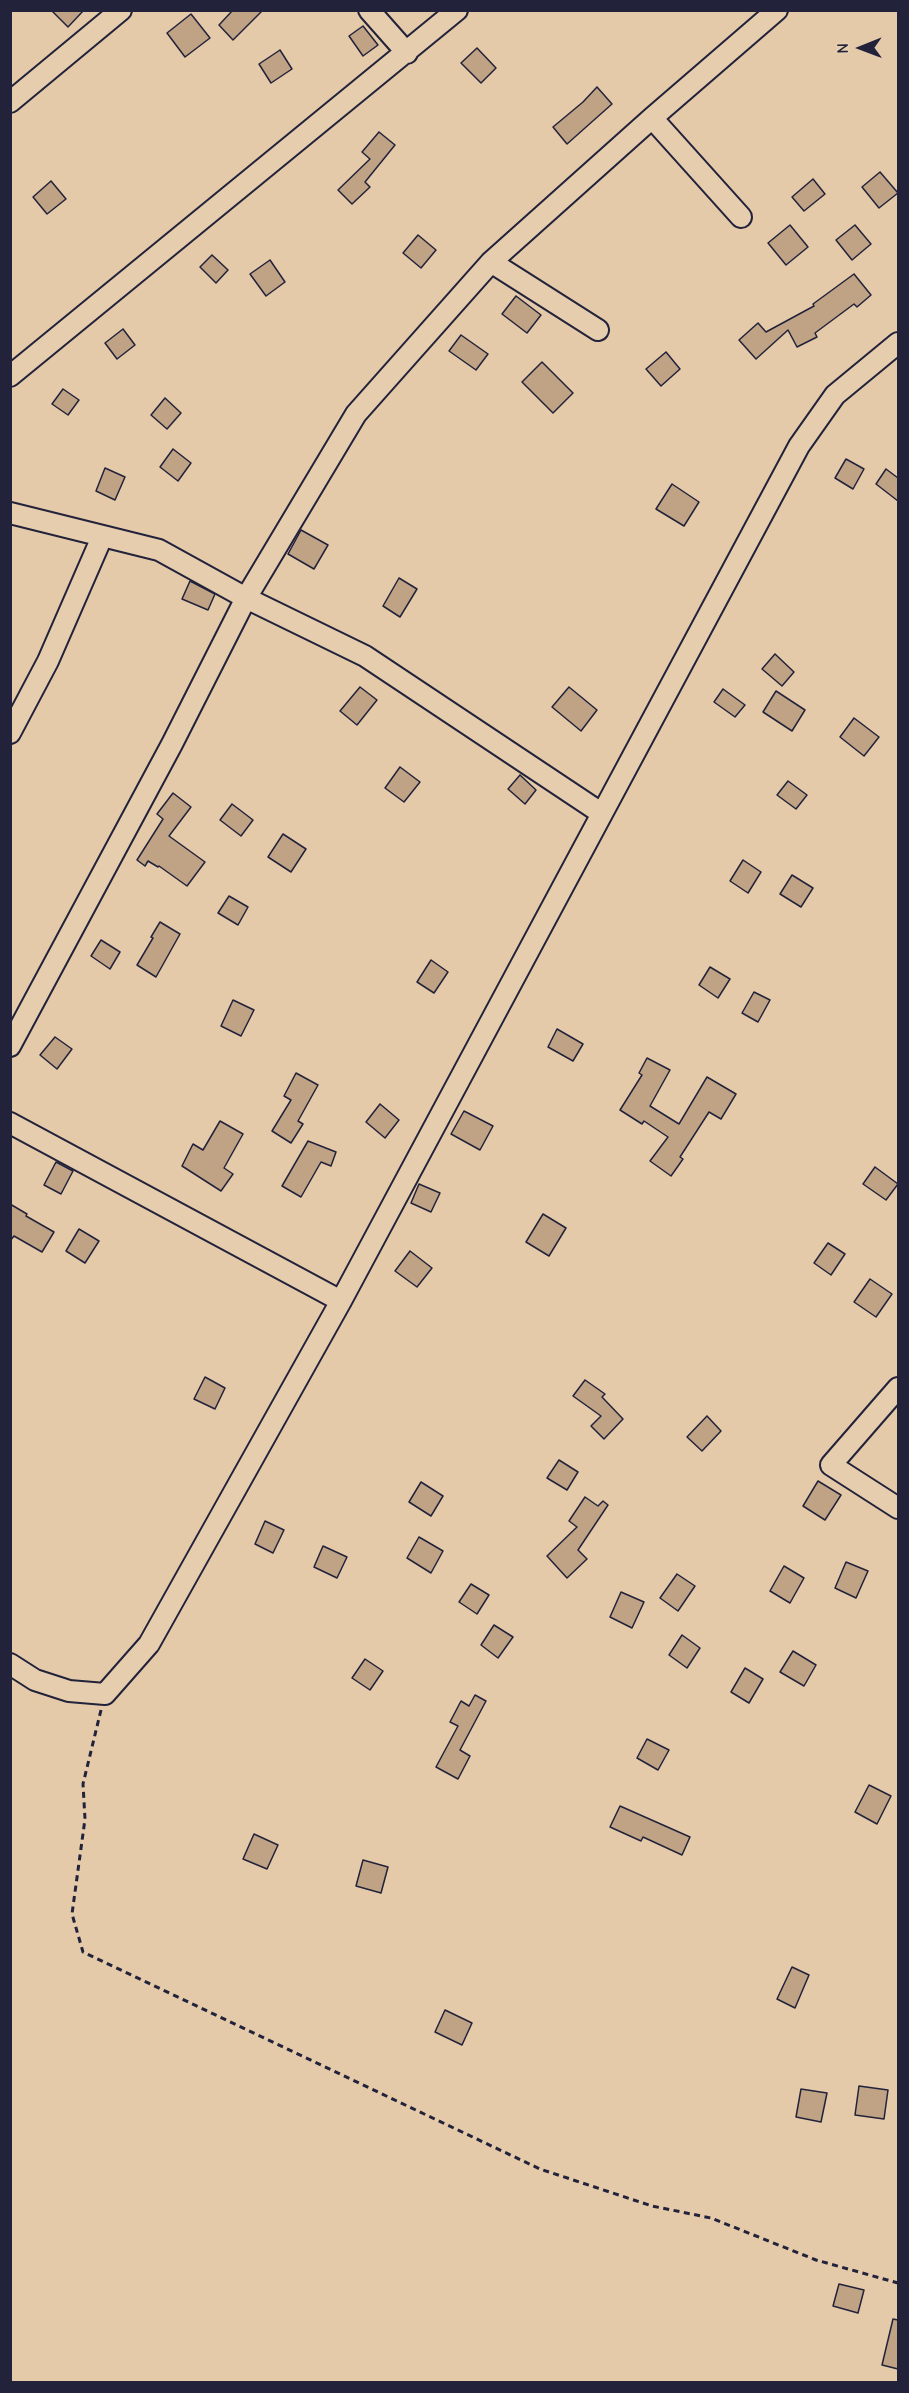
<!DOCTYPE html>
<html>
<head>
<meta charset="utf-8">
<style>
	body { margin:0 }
	#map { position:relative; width:909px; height:2393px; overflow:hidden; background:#e5caa9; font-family:"Comic Neue",sans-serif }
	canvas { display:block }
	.frame { position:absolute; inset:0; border:12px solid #22223b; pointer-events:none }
	.north { position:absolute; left:831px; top:18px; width:60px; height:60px; -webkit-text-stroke:4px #e6cdae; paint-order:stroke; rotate:269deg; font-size:16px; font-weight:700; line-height:24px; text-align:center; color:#22223b }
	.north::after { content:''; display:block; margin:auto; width:21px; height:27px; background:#22223b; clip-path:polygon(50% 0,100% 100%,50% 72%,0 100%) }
</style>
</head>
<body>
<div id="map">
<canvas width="909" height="2393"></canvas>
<div class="frame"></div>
<div class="north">N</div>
</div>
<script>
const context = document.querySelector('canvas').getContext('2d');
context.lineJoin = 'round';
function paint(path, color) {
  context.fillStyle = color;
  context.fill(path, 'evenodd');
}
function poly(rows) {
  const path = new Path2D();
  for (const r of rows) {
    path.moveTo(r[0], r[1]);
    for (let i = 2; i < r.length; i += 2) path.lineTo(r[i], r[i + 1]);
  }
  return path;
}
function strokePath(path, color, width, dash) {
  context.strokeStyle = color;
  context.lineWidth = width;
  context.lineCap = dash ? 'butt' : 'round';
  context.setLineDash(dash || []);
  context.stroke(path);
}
const building = poly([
	[51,10,84,10,68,27,51,10],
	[233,10,263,10,233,40,219,25,233,10],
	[191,14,210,38,185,57,167,33,191,14],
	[363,26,378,45,363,56,349,36,363,26],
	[477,48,496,68,481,83,461,63,477,48],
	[280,50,292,69,271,83,259,64,280,50],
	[597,87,612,104,567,144,553,127,583,102,597,87],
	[379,132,395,145,365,182,370,187,352,204,338,190,370,159,362,152,379,132],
	[880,172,898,193,879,208,862,187,880,172],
	[813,179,825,194,804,211,792,197,813,179],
	[51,181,66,199,47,214,33,197,51,181],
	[790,225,808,247,786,265,768,243,790,225],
	[855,225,871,244,852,260,836,240,855,225],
	[418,235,436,250,421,268,403,253,418,235],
	[212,255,228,270,216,283,200,267,212,255],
	[270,260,285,282,266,296,250,274,270,260],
	[854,274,871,295,857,307,854,304,815,333,817,337,797,347,788,330,756,359,739,340,758,323,766,332,814,306,813,304,854,274],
	[516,296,541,315,527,333,502,314,516,296],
	[123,329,135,345,117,359,105,343,123,329],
	[461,335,488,354,476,370,449,351,461,335],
	[666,352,680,369,661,386,646,369,666,352],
	[542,362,573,393,553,413,522,382,542,362],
	[63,389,79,400,68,415,52,404,63,389],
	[165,398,181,413,167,429,151,415,165,398],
	[173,449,191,463,178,481,160,467,173,449],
	[846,459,864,469,853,489,835,478,846,459],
	[105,468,125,477,115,500,96,491,105,468],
	[886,469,898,478,898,501,876,484,886,469],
	[672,484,699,502,684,526,656,509,672,484],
	[301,530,328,545,314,569,288,554,301,530],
	[399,578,417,589,400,617,383,606,399,578],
	[190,581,215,594,208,610,182,599,190,581],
	[775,654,794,672,782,686,762,669,775,654],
	[360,687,377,700,357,725,340,711,360,687],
	[569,687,597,710,581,731,552,707,569,687],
	[723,689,745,705,735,717,714,702,723,689],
	[776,691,805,710,792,731,763,712,776,691],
	[854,718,879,737,864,756,840,737,854,718],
	[400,767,420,782,404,802,385,788,400,767],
	[520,775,536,790,525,804,508,789,520,775],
	[788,781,807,795,796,809,777,795,788,781],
	[173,793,191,807,169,836,205,862,187,886,159,866,158,867,148,861,145,866,137,860,163,819,157,814,173,793],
	[232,804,253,820,241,836,220,820,232,804],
	[283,834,306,849,291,872,268,857,283,834],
	[743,860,761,872,748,893,730,881,743,860],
	[792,875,813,888,801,907,780,894,792,875],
	[229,896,248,907,238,925,218,913,229,896],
	[160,922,180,934,156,977,137,965,153,938,151,937,160,922],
	[101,940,120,952,110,969,91,956,101,940],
	[431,960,448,972,434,993,417,982,431,960],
	[710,967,730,979,718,998,699,985,710,967],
	[754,992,770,1000,758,1022,742,1013,754,992],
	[233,1000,254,1010,241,1036,221,1026,233,1000],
	[557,1029,583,1044,573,1061,548,1047,557,1029],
	[55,1037,72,1049,57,1069,40,1055,55,1037],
	[647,1058,670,1070,650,1106,679,1124,707,1077,736,1094,721,1119,709,1112,680,1157,683,1159,671,1176,650,1161,668,1137,644,1121,642,1124,620,1110,642,1075,639,1073,647,1058],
	[296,1073,318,1085,298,1121,303,1124,291,1143,272,1131,291,1100,284,1096,296,1073],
	[380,1104,399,1120,385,1138,366,1122,380,1104],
	[464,1111,493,1126,480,1150,451,1134,464,1111],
	[220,1121,243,1134,224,1168,233,1174,221,1191,182,1166,193,1144,203,1150,220,1121],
	[308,1141,336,1152,331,1166,321,1162,301,1197,282,1186,308,1141],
	[56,1162,73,1171,61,1194,44,1185,56,1162],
	[875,1167,898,1184,886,1200,863,1184,875,1167],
	[419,1184,440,1193,431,1212,411,1203,419,1184],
	[10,1204,27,1214,26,1216,54,1232,42,1252,14,1236,10,1241,10,1204],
	[543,1214,566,1228,549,1256,526,1242,543,1214],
	[79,1229,99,1241,85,1263,66,1251,79,1229],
	[828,1243,845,1254,831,1275,814,1263,828,1243],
	[410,1251,432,1268,417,1287,395,1271,410,1251],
	[870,1279,892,1294,876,1317,854,1302,870,1279],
	[205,1377,225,1388,215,1409,194,1399,205,1377],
	[585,1380,605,1394,602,1397,623,1419,604,1439,591,1426,601,1416,573,1396,585,1380],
	[707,1416,721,1431,702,1451,687,1437,707,1416],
	[559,1460,578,1472,567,1490,547,1478,559,1460],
	[818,1481,841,1495,825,1520,803,1506,818,1481],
	[421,1482,443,1496,431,1516,409,1502,421,1482],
	[585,1497,598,1506,603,1501,608,1505,578,1550,587,1559,567,1578,547,1556,577,1527,569,1521,585,1497],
	[265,1521,284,1530,273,1553,255,1544,265,1521],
	[419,1537,443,1551,431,1573,407,1558,419,1537],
	[323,1546,347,1557,337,1578,314,1567,323,1546],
	[846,1562,868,1571,856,1598,835,1588,846,1562],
	[784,1566,804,1578,790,1603,770,1591,784,1566],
	[677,1574,695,1586,678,1611,660,1598,677,1574],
	[471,1584,489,1595,477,1614,459,1602,471,1584],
	[621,1592,644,1602,632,1628,610,1617,621,1592],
	[494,1625,513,1637,498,1658,481,1645,494,1625],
	[682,1635,700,1648,687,1668,669,1655,682,1635],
	[793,1651,816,1665,804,1686,780,1672,793,1651],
	[365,1659,383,1671,370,1690,352,1678,365,1659],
	[745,1668,763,1679,749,1703,731,1692,745,1668],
	[475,1695,486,1701,460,1750,470,1756,458,1779,436,1767,458,1726,450,1722,461,1701,469,1706,475,1695],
	[647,1739,669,1750,658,1770,637,1758,647,1739],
	[869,1785,891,1796,877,1824,855,1812,869,1785],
	[620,1806,690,1837,682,1855,643,1837,641,1841,610,1827,620,1806],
	[254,1834,278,1845,267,1869,243,1859,254,1834],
	[363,1860,388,1867,381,1893,356,1886,363,1860],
	[792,1967,809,1975,795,2008,777,1999,792,1967],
	[445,2010,472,2023,462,2045,435,2032,445,2010],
	[859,2086,888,2090,884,2119,855,2115,859,2086],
	[801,2089,827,2093,821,2122,796,2117,801,2089],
	[839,2284,864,2290,858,2313,833,2306,839,2284],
	[893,2319,898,2320,898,2369,882,2365,893,2319]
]);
paint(building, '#bfa384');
strokePath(building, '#22223b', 1.5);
const minor = poly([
	[369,10,407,53],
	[10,102,121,10],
	[652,118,741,217],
	[491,262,598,330],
	[10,376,457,10],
	[10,513,159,550,246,598,365,656,601,813],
	[10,733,48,661,102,537],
	[10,1046,172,744,246,598,356,414,491,262,652,118,777,10],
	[10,1123,341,1301],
	[898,1388,831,1465,898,1508],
	[10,1664,35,1680,69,1691,105,1694,149,1644,341,1301,799,446,835,395,898,343]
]);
strokePath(minor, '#22223b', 24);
strokePath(poly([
	[101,1710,83,1784,85,1819,72,1914,83,1952,540,2169,652,2206,711,2218,816,2260,898,2283]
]), '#22223b', 3, [6, 4.5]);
strokePath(minor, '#e6cdae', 20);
</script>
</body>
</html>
